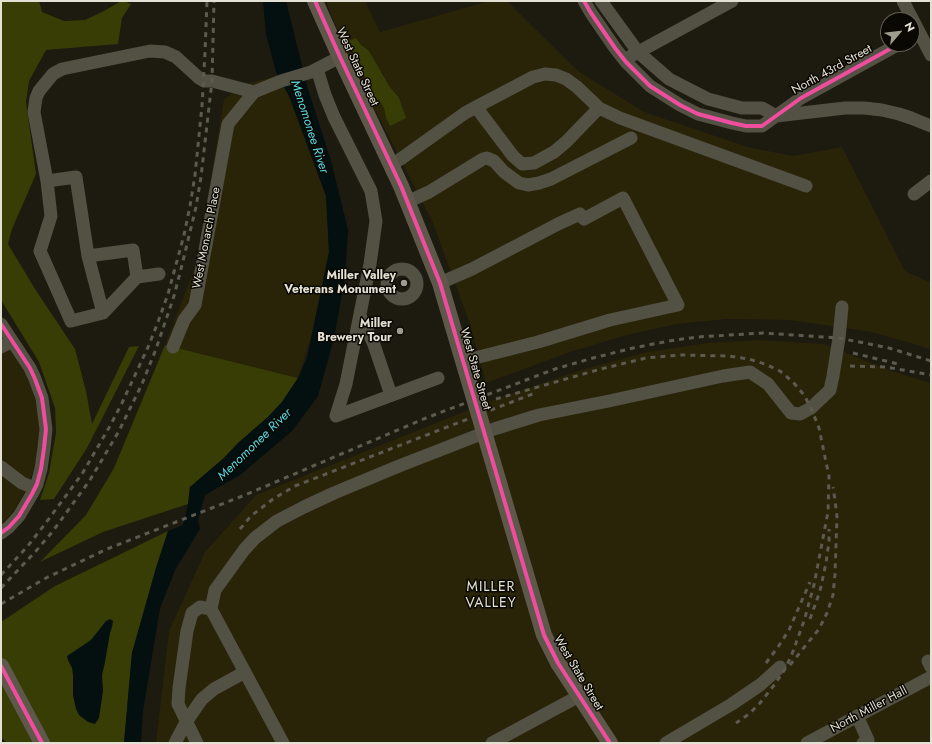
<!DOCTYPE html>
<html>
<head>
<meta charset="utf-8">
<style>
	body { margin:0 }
	#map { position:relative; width:932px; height:744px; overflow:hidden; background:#1d1a0f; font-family:Jost,sans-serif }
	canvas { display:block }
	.frame { position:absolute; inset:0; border:2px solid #e4e1d4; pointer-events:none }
	.north { position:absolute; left:880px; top:12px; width:40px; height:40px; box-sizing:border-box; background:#0a0802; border:1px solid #615f56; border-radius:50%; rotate:62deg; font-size:11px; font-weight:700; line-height:16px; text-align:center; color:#e4e1d4 }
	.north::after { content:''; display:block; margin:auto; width:14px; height:18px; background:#9e9b8f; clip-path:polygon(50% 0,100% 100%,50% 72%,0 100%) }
</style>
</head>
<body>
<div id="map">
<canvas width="932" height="744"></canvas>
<div class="frame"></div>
<div class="north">N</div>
</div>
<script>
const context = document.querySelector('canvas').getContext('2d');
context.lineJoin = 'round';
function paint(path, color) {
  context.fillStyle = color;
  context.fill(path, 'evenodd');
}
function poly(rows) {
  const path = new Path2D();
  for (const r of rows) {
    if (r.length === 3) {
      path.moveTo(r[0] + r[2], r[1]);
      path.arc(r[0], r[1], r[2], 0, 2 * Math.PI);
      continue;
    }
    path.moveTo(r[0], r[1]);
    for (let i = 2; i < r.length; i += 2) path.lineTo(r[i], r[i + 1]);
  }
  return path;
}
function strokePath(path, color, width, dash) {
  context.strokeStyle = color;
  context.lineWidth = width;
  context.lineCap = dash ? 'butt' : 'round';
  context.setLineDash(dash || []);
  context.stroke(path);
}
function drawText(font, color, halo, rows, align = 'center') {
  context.font = font + ' Jost,sans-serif';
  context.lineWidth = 3;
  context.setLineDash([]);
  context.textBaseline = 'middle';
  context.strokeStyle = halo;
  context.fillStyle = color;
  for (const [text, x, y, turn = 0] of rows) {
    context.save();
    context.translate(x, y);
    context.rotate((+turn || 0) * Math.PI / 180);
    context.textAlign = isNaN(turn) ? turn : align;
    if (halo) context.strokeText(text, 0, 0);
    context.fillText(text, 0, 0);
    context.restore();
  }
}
paint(poly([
	[326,1,365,1,380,32,489,1,507,1,578,71,644,112,748,147,793,156,842,147,905,271,931,283,931,350,914,344,871,332,790,320,728,319,677,324,627,335,570,352,486,383,469,321,432,221,346,53],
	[281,75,326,196,329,252,312,334,298,378,165,345,197,262,224,99,245,84],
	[1,337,14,355,24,370,31,385,37,406,40,426,39,445,35,467,25,492,19,502,12,513,1,525],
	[759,340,824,344,892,371,931,383,931,743,156,743,169,631,205,552,256,495,496,399,581,370,647,352,707,343]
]), '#292308');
paint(poly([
	[1,1,39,1,42,12,64,21,85,20,104,11,121,1,124,1,131,4,122,18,118,44,46,50,29,81,26,102,36,174,12,229,8,244,35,289,75,349,86,391,92,424,129,347,139,346,87,448,54,499,40,500,49,473,56,433,55,408,39,362,1,300],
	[356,38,361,45,369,51,389,86,399,98,406,118,390,126,386,118,384,108,381,103,376,99,355,57,348,41],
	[165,345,298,378,282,402,268,417,238,443,224,458,190,487,188,504,103,532,40,562,86,515,114,468],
	[168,531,156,568,132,653,124,743,7,743,1,737,1,622,55,586]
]), '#373d05');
paint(poly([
	[263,1,286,1,307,86,331,161,348,230,345,278,334,338,318,396,292,431,240,475,205,495,198,520,200,529,176,568,160,608,143,711,141,743,124,743,132,653,156,568,168,531,183,525,188,504,190,487,224,458,238,443,268,417,282,402,298,378,307,358,329,252,326,196,290,98,276,72,266,34],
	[110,619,113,621,112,627,110,633,105,662,102,675,103,691,99,718,95,724,88,722,79,715,76,709,73,695,73,675,72,668,68,660,67,656,91,640,106,621]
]), '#040f10');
strokePath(poly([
	[584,1,591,13,615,48,626,62,650,86,680,105,698,114,732,123,746,126,762,126,801,98,899,44],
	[601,1,638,52,669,79,708,99,742,108,762,108,776,116,845,108,864,108,882,110,899,114,911,118,931,126],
	[903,1,931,55],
	[631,56,732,1],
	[317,69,325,95,334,117,371,191,376,221,370,264,346,384,336,416],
	[476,107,513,156,522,164,534,163,554,152,566,142,599,108],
	[391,165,402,158,465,113,476,107,533,77,545,74,556,75,566,79,577,87,599,108,620,118,806,186],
	[47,181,76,177,88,256,103,313,71,321,40,251,51,216,47,181,34,112,36,98,39,91,53,74,62,69,150,51,165,52,176,57,199,78,204,81,212,81,254,92],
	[914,194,931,181],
	[407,202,429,192,483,159,487,158,494,161,504,172,519,183,528,185,539,183,551,179,631,138],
	[88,256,133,250,137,277,103,313],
	[402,284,15],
	[137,277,159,274],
	[440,283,472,269,560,223,580,214,584,219,623,198,678,305,610,320,538,342,463,361],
	[360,316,373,342,391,395],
	[1,324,30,368,35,379,42,398,46,429,44,448,41,469,37,484,32,494,19,516,9,527,1,533],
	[1,347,12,341],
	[173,347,184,320,195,305,228,124,254,92,281,81,311,72,340,57],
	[336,416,438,378],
	[1,467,22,483,35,488],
	[928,661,931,667],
	[857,716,868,740,863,743],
	[175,743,186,722,202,699,214,689,245,672],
	[197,743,178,704,179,688,187,631,192,613,200,607,211,609],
	[283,743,211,609,215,590,244,550,255,538,277,521,304,507,334,493,399,466,494,429,539,415,609,401,723,376,750,372,768,384,791,413,800,414,811,408,830,390,833,376,839,338,842,307],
	[492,743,579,696],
	[666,743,732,704,760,685,780,667],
	[807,743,931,677]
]), '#535044', 13);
strokePath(poly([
	[315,1,340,57,401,186,440,283,544,635,558,663,610,743],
	[1,666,42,743]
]), '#5e584a', 16);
strokePath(poly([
	[853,353,898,364],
	[850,366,886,367,931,375],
	[496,399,601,369,646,358,680,355,728,356,749,359,765,364,780,371,793,382,804,395,811,408,819,428,826,462,829,476,828,512,814,585,804,621,792,654,785,669,775,684,760,703,749,714,736,723],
	[240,529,251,516,273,499,295,486,535,393],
	[1,575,27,547,45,524,82,474,110,426,122,403,149,345,158,322,168,294,184,235,190,206,195,175,202,106,205,53,207,1],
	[1,588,36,551,53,531,90,480,119,431,142,384,156,349,174,296,182,265,196,207,201,177,212,81,214,1],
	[1,604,46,578,107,549,245,495,426,418,555,369,593,358,633,348,669,341,697,337,763,333,839,338,889,348,931,361],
	[810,619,820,591,826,563,829,541,829,529],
	[766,663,778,647,789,630,810,582],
	[790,665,819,629,827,613,833,595,835,574,837,517,835,500,833,487]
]), '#5d5a50', 3, [5, 5]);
strokePath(poly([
	[315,1,340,57,401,186,440,283,544,635,558,663,610,743],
	[584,1,591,13,615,48,626,62,650,86,680,105,698,114,732,123,746,126,762,126,801,98,899,44],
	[1,324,30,368,35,379,42,398,46,429,44,448,41,469,37,484,32,494,19,516,9,527,1,533],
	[1,666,42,743]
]), '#ef4d9e', 4);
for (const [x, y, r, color] of [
	[404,283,4,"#9e9b8f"],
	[400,331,4,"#9e9b8f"]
]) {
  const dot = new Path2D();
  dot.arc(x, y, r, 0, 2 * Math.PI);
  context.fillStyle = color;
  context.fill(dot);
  strokePath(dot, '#0a0802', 1.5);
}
drawText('12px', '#e4e1d4', '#0a0802', [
	["West State Street",357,67,65],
	["North 43rd Street",832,70,-29],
	["West Monarch Place",207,238,-79],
	["West State Street",475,369,74],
	["West State Street",578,673,59],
	["North Miller Hall",869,710,-28]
]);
drawText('bold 12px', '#e4e1d4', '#0a0802', [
	["Miller Valley",396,276],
	["Veterans Monument",396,290],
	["Miller",392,324],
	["Brewery Tour",392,338]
], 'right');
drawText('italic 13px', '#59d8e5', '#0a0802', [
	["Menomonee River",309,127,72],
	["Menomonee River",255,445,-44]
]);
context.letterSpacing = '1px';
drawText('14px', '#e4e1d4', '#0a0802', [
	["MILLER",491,588],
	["VALLEY",491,604]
]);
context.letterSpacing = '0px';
</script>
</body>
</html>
